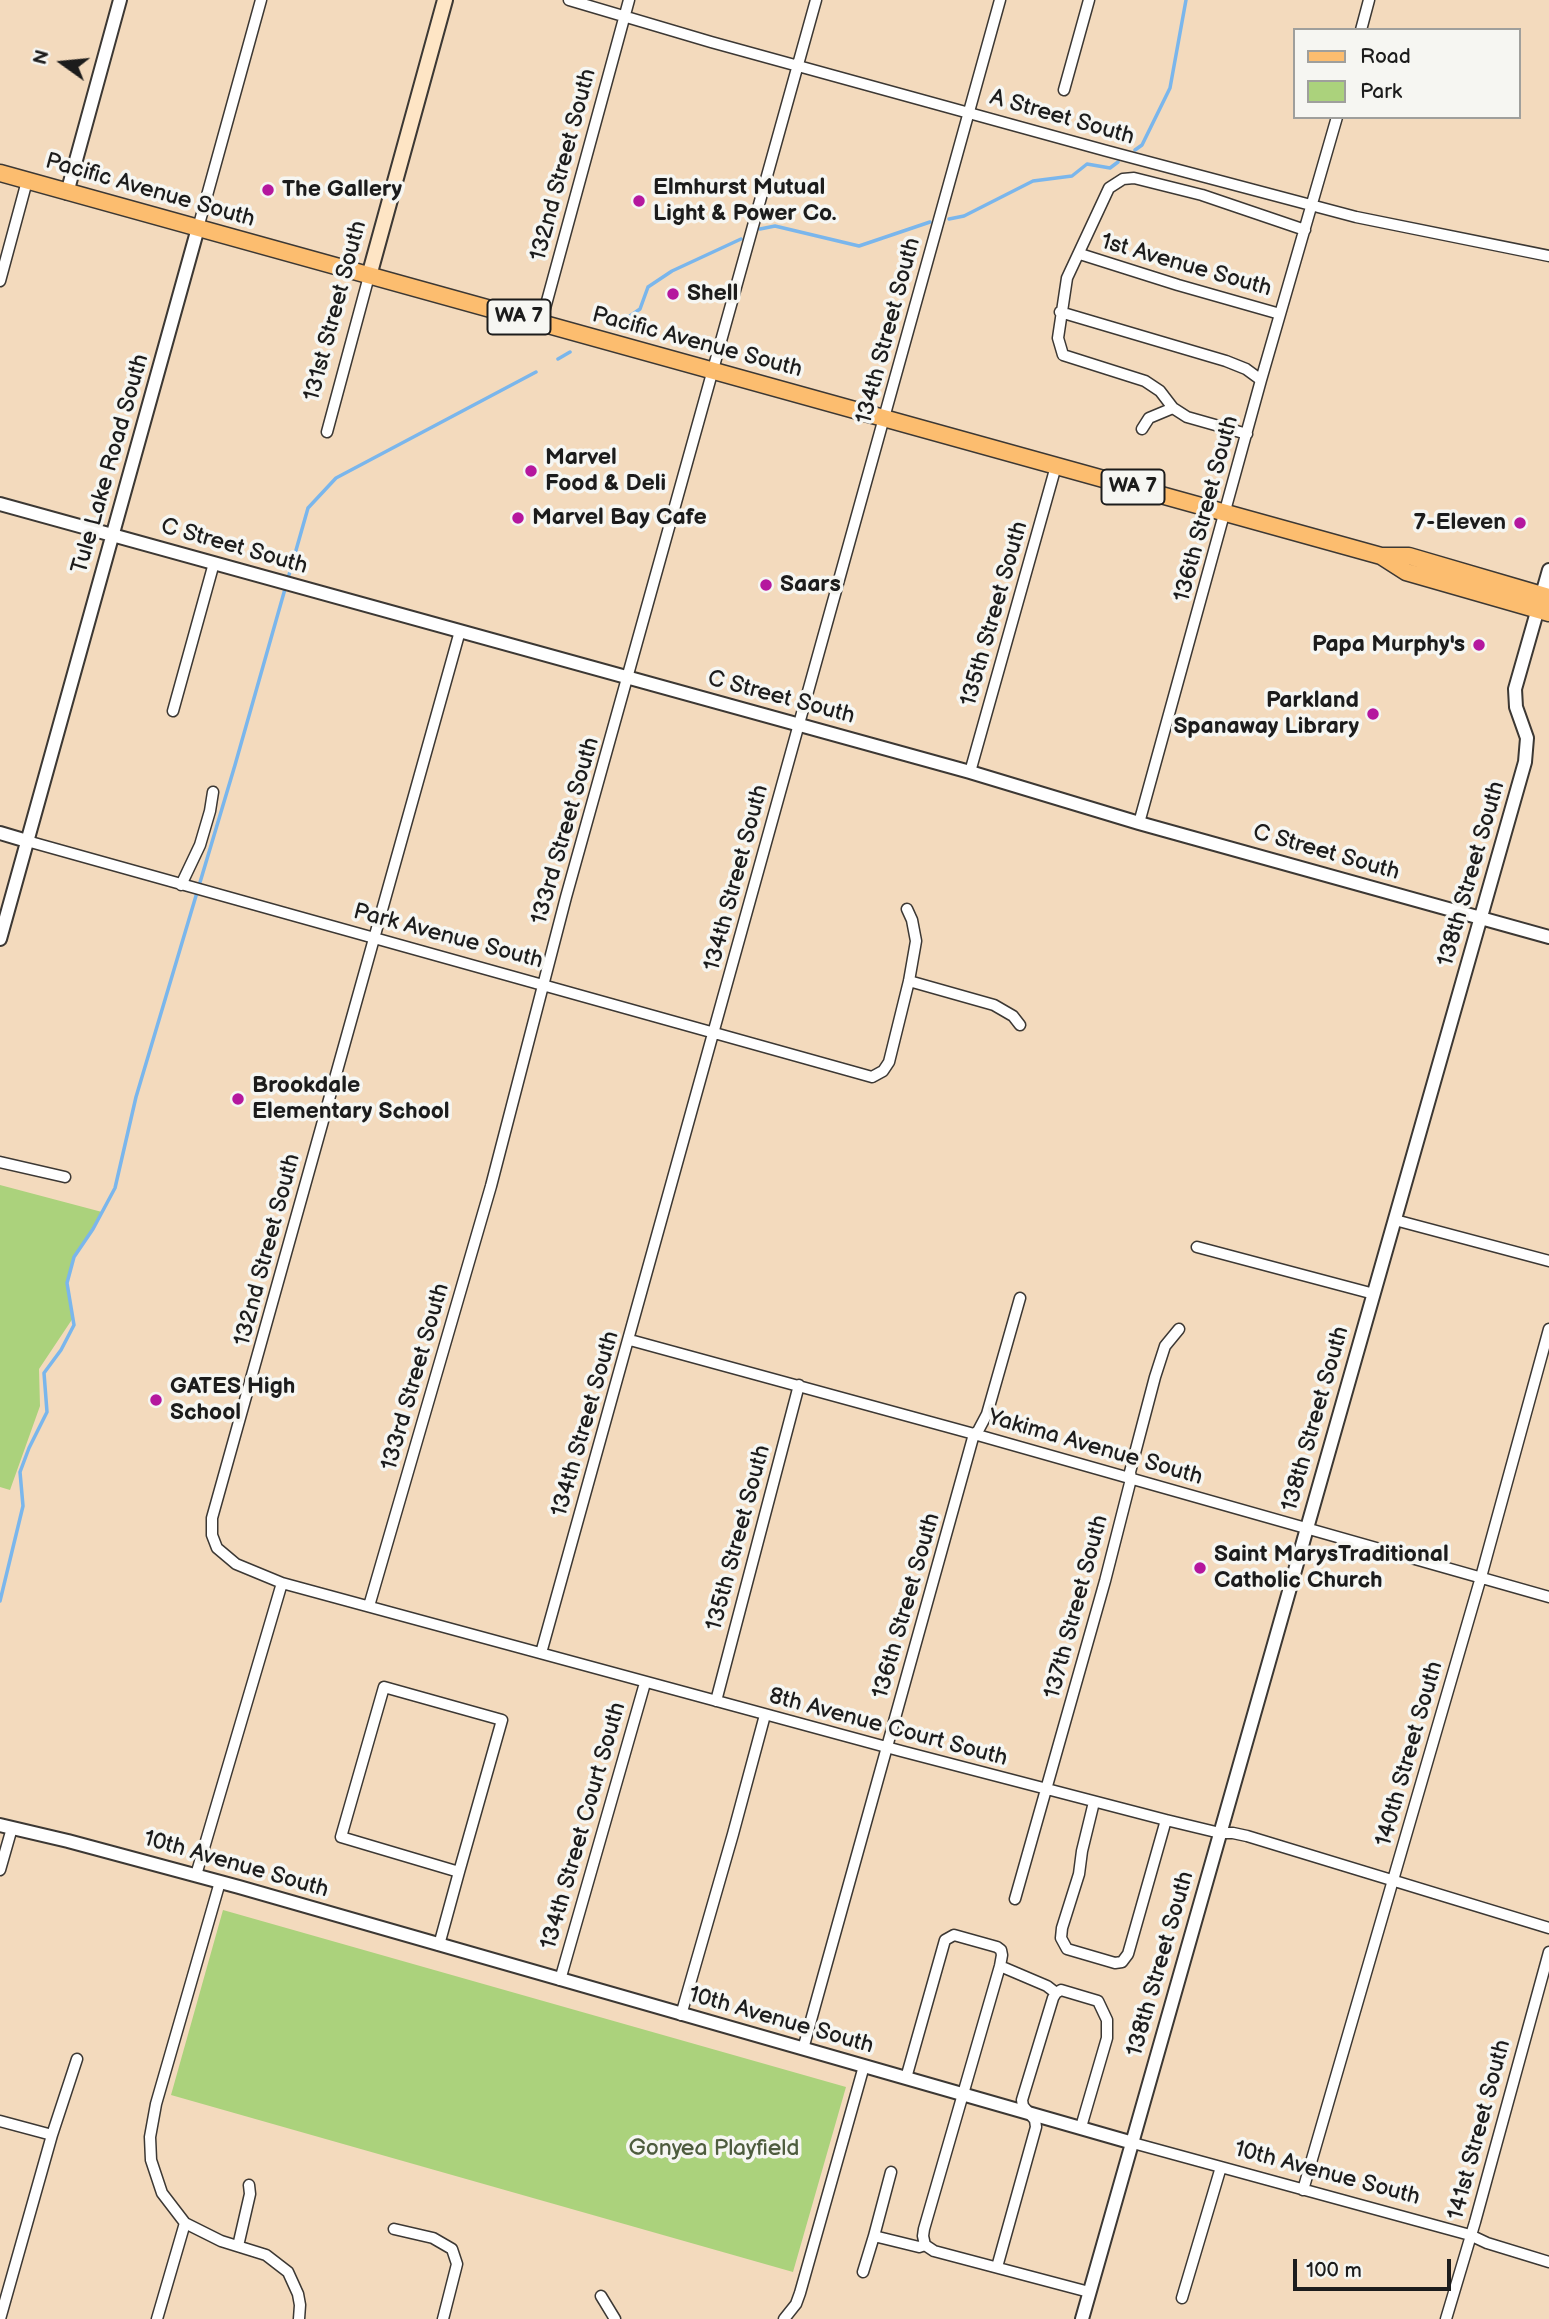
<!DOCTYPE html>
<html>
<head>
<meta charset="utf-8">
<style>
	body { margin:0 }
	#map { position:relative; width:1549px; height:2319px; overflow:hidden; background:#f3dabd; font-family:"Balsamiq Sans",sans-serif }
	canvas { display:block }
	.legend { position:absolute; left:1293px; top:28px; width:228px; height:91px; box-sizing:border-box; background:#f6f6f2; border:2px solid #9f9f9c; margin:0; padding:9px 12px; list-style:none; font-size:21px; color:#1c1c1c }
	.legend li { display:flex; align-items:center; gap:14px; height:35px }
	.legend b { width:35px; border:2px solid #9f9f9c }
	.north { position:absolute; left:28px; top:28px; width:70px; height:70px; -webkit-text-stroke:5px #f6f6f2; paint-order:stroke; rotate:285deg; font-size:19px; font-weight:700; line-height:28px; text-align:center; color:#1c1c1c }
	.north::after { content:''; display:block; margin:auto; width:24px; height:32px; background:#1c1c1c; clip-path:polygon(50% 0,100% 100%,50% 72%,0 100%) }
	.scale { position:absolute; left:1293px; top:2259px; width:158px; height:32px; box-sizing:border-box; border:4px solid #1c1c1c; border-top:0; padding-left:9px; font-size:21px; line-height:24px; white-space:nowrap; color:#1c1c1c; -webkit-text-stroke:5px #f6f6f2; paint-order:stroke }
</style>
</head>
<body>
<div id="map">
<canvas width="1549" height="2319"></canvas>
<ul class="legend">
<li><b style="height:9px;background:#fcbd6f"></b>Road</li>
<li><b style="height:19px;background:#abd27c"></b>Park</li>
</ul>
<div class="north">N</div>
<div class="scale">100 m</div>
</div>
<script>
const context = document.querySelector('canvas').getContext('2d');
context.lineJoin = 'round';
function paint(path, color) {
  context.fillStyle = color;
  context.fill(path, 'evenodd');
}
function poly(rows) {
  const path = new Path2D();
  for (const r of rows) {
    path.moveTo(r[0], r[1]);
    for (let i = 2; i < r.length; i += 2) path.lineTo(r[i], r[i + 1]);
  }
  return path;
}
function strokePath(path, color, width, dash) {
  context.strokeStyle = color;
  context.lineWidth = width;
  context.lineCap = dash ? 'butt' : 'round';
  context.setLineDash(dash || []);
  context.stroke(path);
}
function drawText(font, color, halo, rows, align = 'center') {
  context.font = font + ' "Balsamiq Sans",sans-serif';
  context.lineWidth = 7;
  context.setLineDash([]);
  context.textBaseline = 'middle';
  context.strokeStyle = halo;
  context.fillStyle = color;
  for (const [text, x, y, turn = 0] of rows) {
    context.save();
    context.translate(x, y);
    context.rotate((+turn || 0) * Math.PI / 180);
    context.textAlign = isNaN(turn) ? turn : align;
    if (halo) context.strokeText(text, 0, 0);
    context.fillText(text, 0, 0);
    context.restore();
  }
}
paint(poly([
	[0,1185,102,1212,74,1257,67,1283,73,1318,39,1369,40,1406,10,1490,0,1487],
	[223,1910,846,2087,793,2272,171,2095]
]), '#abd27c');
strokePath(poly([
	[1135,150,1142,145,1170,88,1186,0],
	[949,219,964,216,1033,181,1072,176,1087,164,1110,168,1118,162],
	[760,229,775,226,859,246,930,222],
	[617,325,640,309,648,287,672,271,741,239],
	[558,359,570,352],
	[0,1601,23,1506,20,1472,29,1448,47,1412,44,1373,61,1350,74,1325,67,1283,74,1257,93,1229,115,1188,136,1097,235,765,308,508,336,478,536,372]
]), '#7ab6ec', 3.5);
const minor = poly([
	[569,0,711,42,1107,151,1356,217,1549,256],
	[1361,30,1369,0],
	[1064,90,1089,0],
	[198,228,261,0],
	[1080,254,1178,285,1280,314],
	[0,281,27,181],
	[1060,312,1226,361,1246,369,1261,380],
	[541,323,629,0],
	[1142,429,1149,418,1173,408],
	[327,432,369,276],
	[1247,434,1187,417,1173,408,1160,391,1145,381,1063,355,1058,338,1067,278,1109,188,1123,179,1134,178,1202,195,1305,230],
	[460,631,212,1518,212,1535,217,1548,236,1564,282,1583,901,1751,1166,1820,1220,1833,1233,1833,1247,1836,1549,1928],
	[173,711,214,563],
	[970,772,1056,466],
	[1139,823,1261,380,1337,117],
	[27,841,872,1077,883,1071,889,1062,909,981,916,941,912,920,907,909],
	[181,885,200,845,210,811,213,792],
	[909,981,994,1005,1013,1016,1020,1025],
	[0,1162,65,1177],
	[1395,1220,1549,1261],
	[1197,1247,1374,1294],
	[630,1340,974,1434,1549,1597],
	[369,1606,491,1186,566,897,816,0],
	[541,1653,1000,0],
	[716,1701,799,1385],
	[1094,1802,1082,1851,1079,1874,1062,1928,1061,1938,1067,1949,1115,1963,1122,1962,1128,1954,1166,1820],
	[0,1870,12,1828],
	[196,1875,282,1583],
	[220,1882,156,2104,150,2137,151,2160,162,2193,185,2223,221,2241,266,2255,288,2272,298,2294,300,2305,299,2319],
	[1015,1899,1105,1581,1131,1479,1130,1472,1155,1377,1165,1346,1179,1329],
	[439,1945,459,1872,502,1720,384,1687,341,1837,459,1872],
	[1000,1966,1047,1986,1056,1993],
	[560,1980,645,1683],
	[681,2015,733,1834,765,1715],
	[803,2049,974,1434,978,1431,987,1414,1020,1298],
	[906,2078,945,1940,954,1935,997,1947,1001,1950,1002,1955,1000,1966,924,2229,923,2236,925,2245],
	[0,2121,52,2135],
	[1133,2143,1470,2235,1487,2243,1549,2262],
	[1303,2190,1481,1577,1549,1329],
	[394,2229,433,2238,452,2249,457,2264,443,2319],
	[874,2236,891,2172],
	[925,2245,934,2251,1089,2292],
	[238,2246,250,2194,249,2185],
	[997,2267,1036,2127,1035,2120,1023,2106,1022,2100,1053,1998,1056,1993,1061,1990,1098,2001,1107,2020,1107,2038,1081,2127],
	[863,2272,874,2236,919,2247,925,2245],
	[601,2296,615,2319],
	[1182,2298,1221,2167],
	[0,2319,52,2135,77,2059],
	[157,2319,185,2223],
	[784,2319,796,2304,800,2293,864,2066],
	[1446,2319,1475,2222,1549,1952]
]);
const tertiary = poly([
	[67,193,120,0],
	[0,504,970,772,1139,823,1549,937],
	[0,833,27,841],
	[0,939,198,228],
	[0,1825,68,1841,239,1887,1133,2143],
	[1082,2319,1525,762,1527,738,1516,707,1515,689,1549,570]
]);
const secondary = poly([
	[369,276,445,0]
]);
const primary = poly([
	[0,173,1381,556,1409,556,1549,597],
	[1381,556,1406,572,1549,613]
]);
strokePath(minor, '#3c3834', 13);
strokePath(tertiary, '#3c3834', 16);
strokePath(secondary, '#3c3834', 18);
strokePath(primary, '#3c3834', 19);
strokePath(minor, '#fff', 10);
strokePath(tertiary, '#fff', 12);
strokePath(secondary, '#fee5c5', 14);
strokePath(primary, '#fcbd6f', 16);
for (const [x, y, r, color] of [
	[268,190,7,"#b5179e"],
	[639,201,7,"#b5179e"],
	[673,294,7,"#b5179e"],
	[531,471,7,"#b5179e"],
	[518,518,7,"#b5179e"],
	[1520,523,7,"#b5179e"],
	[766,585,7,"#b5179e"],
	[1479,645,7,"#b5179e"],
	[1373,714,7,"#b5179e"],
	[238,1099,7,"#b5179e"],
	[156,1400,7,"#b5179e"],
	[1200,1568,7,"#b5179e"]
]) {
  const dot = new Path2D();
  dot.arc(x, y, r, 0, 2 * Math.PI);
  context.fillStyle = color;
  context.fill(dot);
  strokePath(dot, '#f6f6f2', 2.5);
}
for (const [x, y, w] of [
	[519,317,63],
	[1133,487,63]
]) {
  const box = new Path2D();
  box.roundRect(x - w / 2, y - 17.5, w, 35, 5);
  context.fillStyle = '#f6f6f2';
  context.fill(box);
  strokePath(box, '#1c1c1c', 2);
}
drawText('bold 21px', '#1c1c1c', null, [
	["WA 7",519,317],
	["WA 7",1133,487]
]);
drawText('23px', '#1c1c1c', '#f6f6f2', [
	["A Street South",1062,118,16],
	["132nd Street South",564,165,-75],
	["Pacific Avenue South",150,191,16],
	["1st Avenue South",1186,266,16],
	["131st Street South",336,311,-75],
	["134th Street South",889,331,-75],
	["Pacific Avenue South",697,343,15],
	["Tule Lake Road South",111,464,-74],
	["136th Street South",1207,509,-75],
	["C Street South",234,547,16],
	["135th Street South",995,614,-74],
	["C Street South",781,698,15],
	["133rd Street South",566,831,-74],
	["C Street South",1326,853,16],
	["138th Street South",1472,874,-74],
	["134th Street South",737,878,-75],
	["Park Avenue South",448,937,15],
	["132nd Street South",268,1250,-75],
	["133rd Street South",416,1377,-74],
	["138th Street South",1316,1419,-74],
	["134th Street South",586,1424,-74],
	["Yakima Avenue South",1095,1448,16],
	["135th Street South",739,1538,-75],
	["136th Street South",907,1606,-74],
	["137th Street South",1077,1607,-75],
	["8th Avenue Court South",888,1728,15],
	["140th Street South",1410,1754,-74],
	["134th Street Court South",584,1826,-74],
	["10th Avenue South",236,1865,16],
	["138th Street South",1161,1964,-74],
	["10th Avenue South",781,2021,16],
	["141st Street South",1480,2130,-75],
	["10th Avenue South",1327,2174,15]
]);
drawText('bold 23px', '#1c1c1c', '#f6f6f2', [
	["Elmhurst Mutual",653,188],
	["Light & Power Co.",653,214],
	["The Gallery",282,190],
	["Shell",687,294],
	["Marvel",545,458],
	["Food & Deli",545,484],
	["Marvel Bay Cafe",532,518],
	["7-Eleven",1506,523,"right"],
	["Saars",780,585],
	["Papa Murphy's",1465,645,"right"],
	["Parkland",1359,701,"right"],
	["Spanaway Library",1359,727,"right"],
	["Brookdale",252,1086],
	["Elementary School",252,1112],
	["GATES High",170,1387],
	["School",170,1413],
	["Saint MarysTraditional",1214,1555],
	["Catholic Church",1214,1581]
], 'left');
drawText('23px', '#4e5c3e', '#f6f6f2', [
	["Gonyea Playfield",714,2149]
]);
</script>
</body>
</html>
